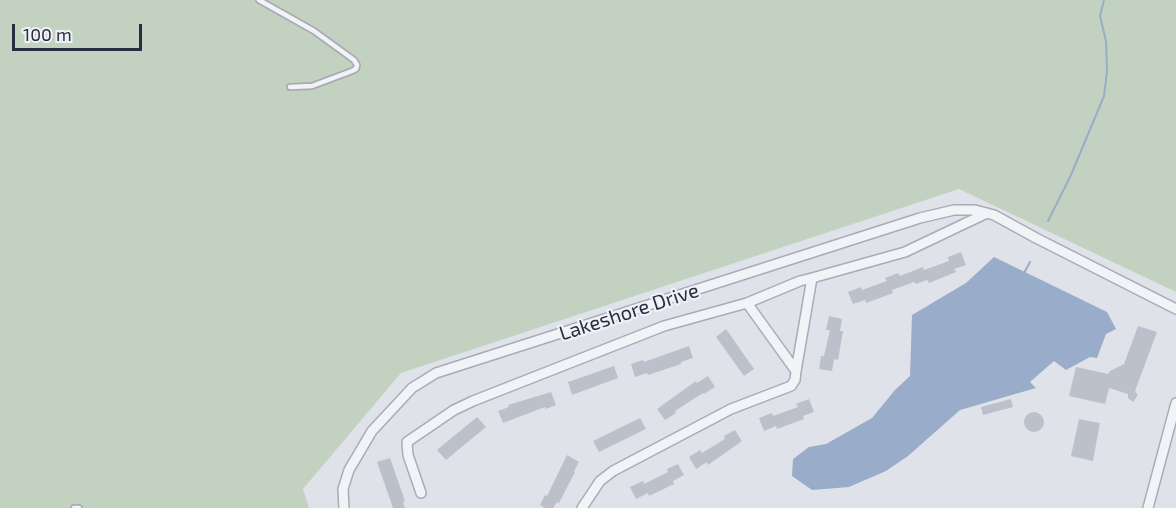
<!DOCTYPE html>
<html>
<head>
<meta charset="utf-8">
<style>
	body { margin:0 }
	#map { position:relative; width:1176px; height:508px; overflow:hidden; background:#dfe2e8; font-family:"Exo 2",sans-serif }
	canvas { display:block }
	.scale { position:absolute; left:12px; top:24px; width:130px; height:27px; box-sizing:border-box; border:3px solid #282e40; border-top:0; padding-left:8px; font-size:18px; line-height:21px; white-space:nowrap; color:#282e40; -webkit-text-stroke:4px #eef1f6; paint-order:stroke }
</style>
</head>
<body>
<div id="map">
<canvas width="1176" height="508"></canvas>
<div class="scale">100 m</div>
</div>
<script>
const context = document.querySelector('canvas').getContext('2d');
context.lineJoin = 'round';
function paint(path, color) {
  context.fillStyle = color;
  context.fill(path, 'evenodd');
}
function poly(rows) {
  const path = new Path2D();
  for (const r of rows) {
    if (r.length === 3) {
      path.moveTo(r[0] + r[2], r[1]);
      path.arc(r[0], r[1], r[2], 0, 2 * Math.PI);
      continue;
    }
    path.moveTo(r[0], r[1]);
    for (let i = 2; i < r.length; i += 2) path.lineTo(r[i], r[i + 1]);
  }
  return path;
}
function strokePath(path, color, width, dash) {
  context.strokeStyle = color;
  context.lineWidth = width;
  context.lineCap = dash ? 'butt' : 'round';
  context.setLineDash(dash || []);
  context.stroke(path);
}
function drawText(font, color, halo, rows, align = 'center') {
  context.font = font + ' "Exo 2",sans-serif';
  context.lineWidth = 4.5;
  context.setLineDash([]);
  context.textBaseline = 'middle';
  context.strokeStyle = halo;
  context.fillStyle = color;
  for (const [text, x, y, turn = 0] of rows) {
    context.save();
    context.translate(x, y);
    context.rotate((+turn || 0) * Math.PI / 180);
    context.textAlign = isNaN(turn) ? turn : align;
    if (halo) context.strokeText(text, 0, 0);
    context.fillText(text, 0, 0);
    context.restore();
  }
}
paint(poly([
	[0,0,1176,0,1176,292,959,189,401,373,303,489,309,508,0,508]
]), '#c3d2c0');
paint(poly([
	[994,257,1107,312,1116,329,1106,334,1097,358,1090,357,1066,370,1054,361,1030,382,1036,388,960,410,908,456,886,471,849,487,812,490,792,476,793,459,809,447,826,444,872,418,895,390,910,376,912,315,966,283]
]), '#99acc9');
strokePath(poly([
	[1048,221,1071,175,1104,96,1107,71,1106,41,1100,16,1104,0],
	[1024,273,1030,262]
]), '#99acc9', 2);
paint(poly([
	[961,252,966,265,954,269,956,272,929,283,927,280,916,284,914,282,892,290,893,293,866,303,865,300,853,304,848,292,861,287,862,290,887,281,885,278,898,273,900,276,923,267,924,270,949,261,948,257],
	[829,316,842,319,840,331,843,331,838,360,834,359,832,371,819,369,821,356,824,356,830,330,826,330],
	[1138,326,1157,332,1135,391,1138,395,1133,402,1128,398,1128,394,1109,388,1105,404,1069,396,1076,367,1108,374,1110,371,1124,364],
	[726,329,754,369,744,376,716,337],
	[689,346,693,358,681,362,681,364,648,375,647,373,635,377,631,364,643,360,644,362],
	[614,366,618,378,572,395,568,382],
	[708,376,715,387,704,394,703,393,675,411,676,413,665,420,657,409,696,381,697,383],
	[551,392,556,405,546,409,545,407,503,423,498,411,509,407,508,405],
	[809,399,814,412,803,416,804,419,777,429,776,426,764,431,759,418,772,413,773,416,798,407,796,404],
	[1011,399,1013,407,983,415,981,407],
	[1034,422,10],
	[477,417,486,427,446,460,437,450],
	[640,418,646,429,599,452,593,441],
	[1079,419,1100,423,1093,461,1071,456],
	[735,430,742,441,708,465,707,462,696,469,689,457,700,450,702,453,725,439,724,436],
	[567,455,579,462,574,471,575,472,559,503,557,502,553,508,545,508,540,505,545,495,547,496],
	[390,458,405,501,403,502,405,508,393,508,377,462],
	[678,464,684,475,673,481,674,484,649,496,648,493,636,499,630,487,643,481,644,484,668,472,667,469]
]), '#bcc0cb');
const service = poly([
	[259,0,314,31,354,60,357,65,356,69,352,71,312,86,290,87],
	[74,508,79,508]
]);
const minor = poly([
	[812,278,796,371,747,303,800,281,812,278,905,252,987,213],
	[421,493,408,455,407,442,454,410,473,401,664,326,747,303],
	[344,508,343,489,349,470,372,431,412,388,436,373,920,218,954,210,975,210,994,215,1036,238,1176,309],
	[582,508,600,481,613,471,731,409,791,386,795,380,796,371],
	[1148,508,1176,403]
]);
strokePath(service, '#a8acb6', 8);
strokePath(minor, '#a8acb6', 12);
strokePath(service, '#f2f3f7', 4.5);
strokePath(minor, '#f2f3f7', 9);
drawText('20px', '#282e40', '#eef1f6', [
	["Lakeshore Drive",629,312,-18]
]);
</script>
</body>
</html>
